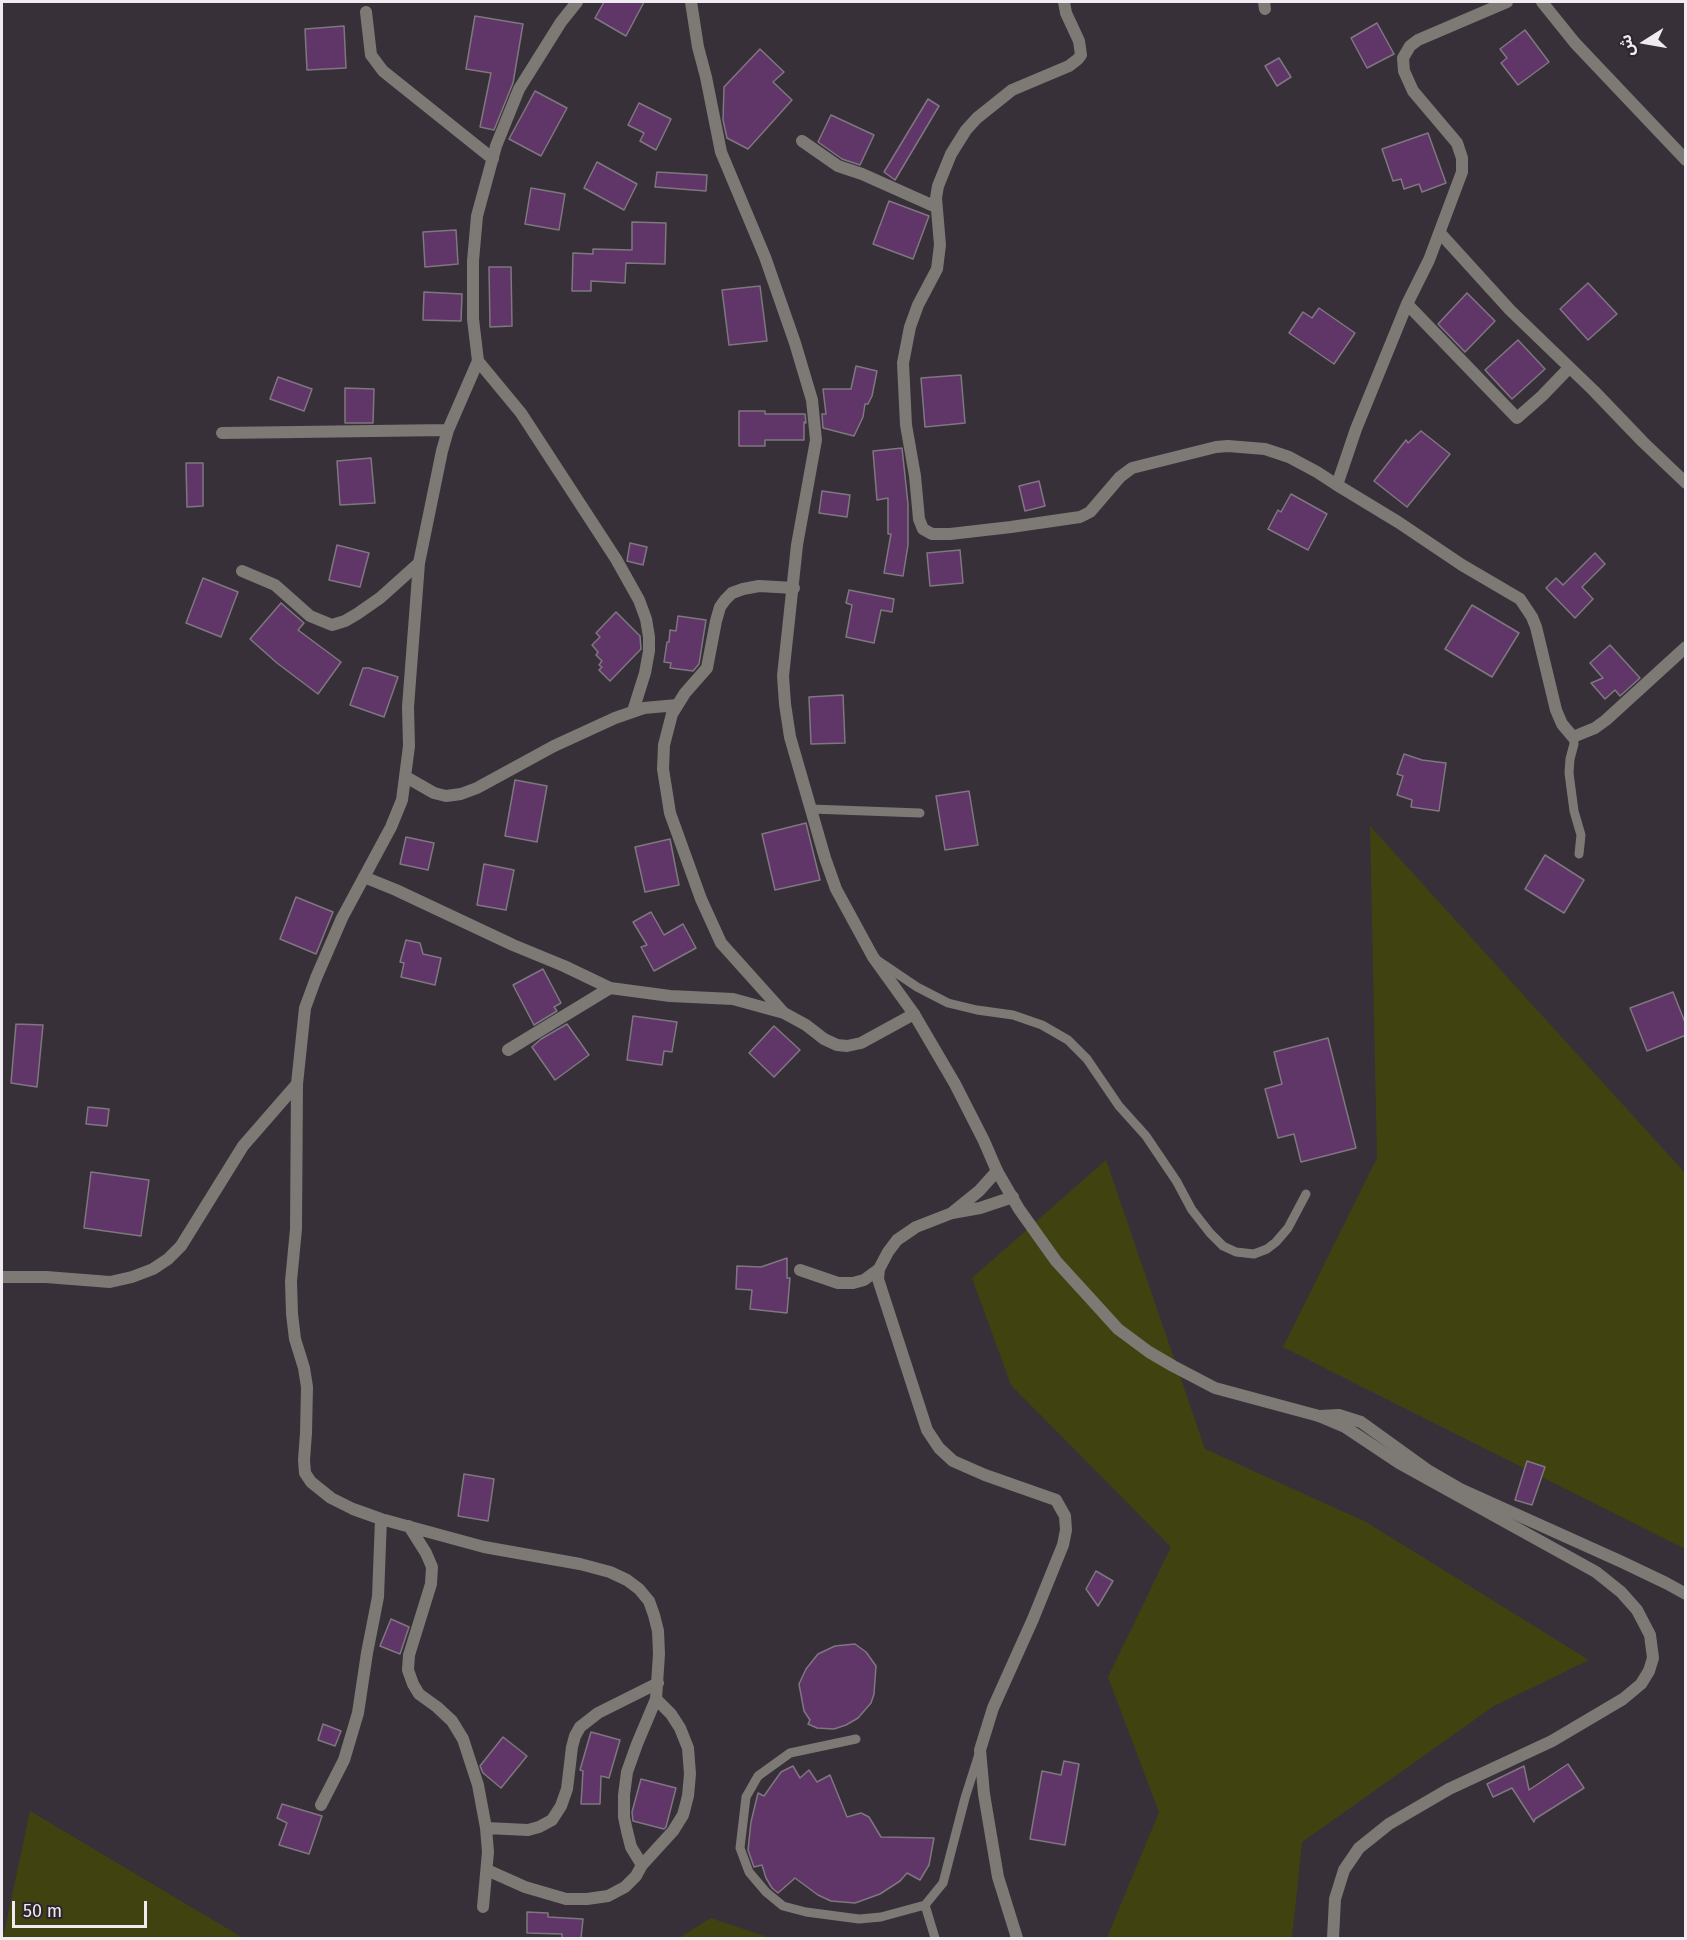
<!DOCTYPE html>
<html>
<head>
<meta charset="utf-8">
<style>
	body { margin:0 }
	#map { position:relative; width:1687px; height:1940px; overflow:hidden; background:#373038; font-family:"Fira Sans","Noto Sans Arabic",sans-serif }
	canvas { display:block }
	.frame { position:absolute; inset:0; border:3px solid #f0ebf0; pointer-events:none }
	.north { position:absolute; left:1615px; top:12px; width:60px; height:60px; -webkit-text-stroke:4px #2d262e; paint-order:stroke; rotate:259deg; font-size:16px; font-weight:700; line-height:24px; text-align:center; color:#f0ebf0 }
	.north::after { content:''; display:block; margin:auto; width:21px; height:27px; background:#f0ebf0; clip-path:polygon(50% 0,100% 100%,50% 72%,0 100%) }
	.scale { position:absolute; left:12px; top:1901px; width:135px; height:27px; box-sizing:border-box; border:3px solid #f0ebf0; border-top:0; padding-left:8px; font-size:18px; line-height:21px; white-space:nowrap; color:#f0ebf0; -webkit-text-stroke:4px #2d262e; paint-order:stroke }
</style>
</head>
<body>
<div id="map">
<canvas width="1687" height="1940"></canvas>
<div class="frame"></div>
<div class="north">ش</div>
<div class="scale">50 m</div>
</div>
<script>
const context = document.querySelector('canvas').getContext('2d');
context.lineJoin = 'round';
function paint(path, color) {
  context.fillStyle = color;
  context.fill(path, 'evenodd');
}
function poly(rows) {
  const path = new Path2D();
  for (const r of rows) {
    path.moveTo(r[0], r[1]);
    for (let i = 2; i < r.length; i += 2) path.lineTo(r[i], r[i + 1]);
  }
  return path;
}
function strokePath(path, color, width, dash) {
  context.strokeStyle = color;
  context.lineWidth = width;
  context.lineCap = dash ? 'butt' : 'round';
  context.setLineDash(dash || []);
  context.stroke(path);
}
paint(poly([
	[1370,826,1685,1173,1685,1549,1283,1347,1377,1158],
	[1106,1160,1205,1449,1366,1522,1589,1660,1494,1706,1302,1842,1292,1938,1107,1938,1159,1812,1108,1677,1171,1547,1011,1385,972,1278],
	[30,1811,243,1938,3,1938],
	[711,1918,770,1938,679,1938]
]), '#404310');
const building = poly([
	[604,2,644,2,626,36,595,18,604,2],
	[475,16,523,24,513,83,494,130,480,127,491,73,466,69,475,16],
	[1377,23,1394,54,1367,68,1351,38,1377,23],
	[344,26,346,68,307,70,305,29,344,26],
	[1525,30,1549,62,1518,85,1501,63,1507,58,1500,49,1525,30],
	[760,49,784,72,773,82,792,100,748,149,727,138,723,120,724,87,760,49],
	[1279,58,1291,77,1277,86,1265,66,1279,58],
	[535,91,567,108,541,156,509,139,535,91],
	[928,99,939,106,895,180,884,172,928,99],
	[639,103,671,119,656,150,640,141,644,133,628,125,639,103],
	[831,115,874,135,860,165,842,159,818,142,831,115],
	[1428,133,1446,183,1422,192,1419,184,1404,189,1401,179,1393,181,1382,149,1428,133],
	[597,162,637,184,624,210,584,188,597,162],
	[657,172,707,175,706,191,655,187,657,172],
	[531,188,565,194,559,230,525,224,531,188],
	[889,201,929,216,913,259,873,244,889,201],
	[632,222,666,223,665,264,626,263,625,283,591,281,591,291,572,291,573,253,593,254,593,249,632,250,632,222],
	[456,230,458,264,425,267,423,232,456,230],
	[489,267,511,267,512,326,490,327,489,267],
	[1588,283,1617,314,1588,340,1560,309,1588,283],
	[760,286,767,341,729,345,722,290,760,286],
	[424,292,462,294,461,321,423,320,424,292],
	[1467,293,1495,321,1465,352,1438,324,1467,293],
	[1319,308,1355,333,1334,364,1289,333,1303,312,1312,318,1319,308],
	[1518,340,1545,369,1512,399,1485,370,1518,340],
	[856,366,877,371,872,396,868,404,865,404,863,417,854,436,823,428,822,414,826,414,823,389,851,389,856,366],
	[961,375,965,423,925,427,921,378,961,375],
	[278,377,312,389,304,411,270,399,278,377],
	[345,388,374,389,373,423,345,423,345,388],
	[739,411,765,411,765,414,805,414,806,423,804,422,804,440,765,440,765,446,739,446,739,411],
	[1421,431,1450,454,1407,507,1374,481,1406,440,1408,443,1421,431],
	[902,448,908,504,908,545,903,576,884,573,891,534,888,534,888,498,877,500,873,451,902,448],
	[371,458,375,503,340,505,337,461,371,458],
	[186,463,203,463,203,506,187,507,186,463],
	[1039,481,1045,506,1025,511,1019,486,1039,481],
	[822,491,850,495,847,517,819,513,822,491],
	[1291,494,1327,514,1308,550,1268,529,1278,510,1281,512,1291,494],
	[630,543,647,547,643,565,627,561,630,543],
	[337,545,369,553,360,587,329,580,337,545],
	[960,550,963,583,930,586,927,553,960,550],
	[1595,553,1605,564,1582,587,1593,599,1575,618,1546,588,1556,578,1563,585,1595,553],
	[203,578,238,592,221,637,186,623,203,578],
	[849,590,894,599,892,612,881,610,874,643,846,637,852,605,846,603,849,590],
	[281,603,304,623,298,630,341,662,318,694,277,663,250,639,281,603],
	[1472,605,1519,633,1492,677,1445,649,1472,605],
	[616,612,640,636,641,649,610,681,599,670,602,667,599,665,602,661,596,655,598,652,592,645,600,637,596,633,616,612],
	[678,616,706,620,699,664,693,671,670,668,671,663,664,662,667,642,669,642,670,630,676,631,678,616],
	[1610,645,1640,678,1620,696,1615,690,1605,699,1591,683,1603,678,1590,663,1610,645],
	[363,668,369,668,398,677,384,717,350,705,363,668],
	[843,695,845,743,811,744,809,697,843,695],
	[1404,754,1422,760,1446,763,1439,811,1411,807,1412,800,1397,795,1403,776,1397,774,1404,754],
	[515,780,547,786,537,842,505,836,515,780],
	[969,791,978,845,945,850,936,796,969,791],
	[806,823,820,880,775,890,762,834,806,823],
	[406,837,434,843,428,870,400,864,406,837],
	[670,839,679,885,645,892,635,847,670,839],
	[1545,855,1584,880,1564,913,1525,889,1545,855],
	[484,864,514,870,506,910,477,905,484,864],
	[296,897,333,912,316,954,280,939,296,897],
	[651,912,664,935,683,924,696,948,654,971,641,947,647,945,633,922,651,912],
	[406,940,420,943,423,954,441,958,435,985,401,977,404,963,400,962,406,940],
	[543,969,561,1003,554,1007,557,1011,534,1025,513,985,543,969],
	[1673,992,1686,1025,1686,1035,1647,1051,1630,1008,1673,992],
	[633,1016,677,1022,672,1052,664,1051,662,1065,627,1060,633,1016],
	[16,1024,43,1025,37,1087,11,1083,16,1024],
	[567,1024,589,1055,555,1080,532,1047,541,1039,567,1024],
	[774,1026,800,1050,774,1077,749,1053,774,1026],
	[1328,1038,1356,1148,1301,1162,1294,1134,1278,1138,1265,1089,1282,1084,1274,1052,1328,1038],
	[88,1107,109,1109,107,1126,86,1124,88,1107],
	[91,1172,149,1180,141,1236,84,1228,91,1172],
	[787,1258,787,1278,790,1278,787,1313,750,1309,752,1290,736,1289,737,1266,761,1267,787,1258],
	[1527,1461,1545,1467,1532,1505,1515,1500,1527,1461],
	[464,1474,494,1479,488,1521,458,1516,464,1474],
	[1096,1571,1113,1581,1098,1606,1086,1589,1096,1571],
	[391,1619,409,1627,400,1654,380,1646,391,1619],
	[855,1644,866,1652,876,1666,874,1694,871,1703,858,1718,846,1725,834,1729,817,1728,808,1724,810,1720,804,1711,799,1684,806,1669,818,1654,835,1646,855,1644],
	[323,1724,341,1731,335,1746,318,1740,323,1724],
	[591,1732,620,1740,609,1778,601,1776,600,1804,581,1804,583,1771,580,1770,591,1732],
	[503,1737,527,1756,501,1788,483,1773,480,1766,503,1737],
	[1064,1761,1079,1764,1065,1845,1030,1839,1042,1771,1061,1775,1064,1761],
	[1568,1764,1584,1788,1535,1819,1534,1822,1512,1788,1493,1797,1487,1784,1524,1766,1529,1790,1568,1764],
	[793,1766,800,1778,809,1770,817,1782,830,1775,847,1817,861,1813,869,1817,881,1837,934,1838,929,1865,920,1880,907,1873,900,1881,880,1894,855,1903,831,1901,818,1895,795,1878,778,1893,772,1888,766,1878,762,1865,754,1867,748,1850,751,1822,758,1793,764,1796,781,1772,793,1766],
	[641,1779,676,1788,666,1827,664,1829,633,1821,632,1812,641,1779],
	[282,1804,322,1816,309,1854,279,1845,287,1823,277,1818,282,1804],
	[527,1912,548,1913,548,1917,583,1919,581,1938,562,1938,562,1934,527,1933,527,1912]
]);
paint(building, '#603568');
strokePath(building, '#7f7780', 1.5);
strokePath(poly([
	[1573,737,1574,744,1570,759,1569,773,1574,811,1581,835,1579,854],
	[811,809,920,813],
	[877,960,917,987,948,1003,977,1010,1013,1015,1042,1025,1068,1040,1087,1059,1119,1106,1146,1136,1177,1182,1192,1210,1210,1233,1223,1246,1236,1252,1254,1254,1267,1249,1276,1242,1288,1228,1306,1194],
	[856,1739,790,1753,758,1776,746,1797,740,1848,749,1872,766,1892,783,1906,806,1912,859,1919,881,1917,925,1905,943,1883,965,1798,979,1754],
	[925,1905,935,1938]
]), '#7d7975', 9);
strokePath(poly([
	[1064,2,1066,13,1079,41,1081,55,1078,59,1069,66,1012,90,977,118,966,130,951,154,938,186,936,198,940,245,937,269,918,305,910,327,903,363,906,425,915,476,919,519,923,529,932,534,950,534,1011,527,1080,517,1090,512,1120,477,1132,468,1216,447,1228,446,1265,449,1289,457,1317,472,1337,485,1356,429,1407,304,1429,260,1462,172,1462,158,1457,143,1413,91,1404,71,1403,58,1410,46,1418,40,1507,2],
	[1264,2,1265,9],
	[1542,2,1575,43,1686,160],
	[366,12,371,55,383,71,493,159],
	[802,141,838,166,862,174,936,207],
	[1440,233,1510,310,1594,391,1643,442,1686,483],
	[1407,304,1517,418,1542,396,1569,368],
	[478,361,521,413,616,559,639,600,646,619,649,637,649,651,645,673,633,711],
	[222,433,448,430],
	[1337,485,1398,522,1462,565,1520,599,1532,617,1536,627,1556,710,1562,724,1573,737,1595,728,1606,720,1686,647],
	[242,571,275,585,310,616,332,625,345,621,357,614,380,598,419,563],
	[406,777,434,793,446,796,461,794,477,788,554,746,615,718,644,708,677,705],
	[364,877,396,890,513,945,564,966,610,988,670,996,733,999,784,1013,806,1025,824,1039,837,1045,847,1046,861,1043,914,1014],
	[783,1012,721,943,701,899,670,813,663,769,664,745,672,714,685,693,707,668,716,621,720,607,725,600,732,593,743,589,759,586,794,588],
	[508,1050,610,988],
	[1013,1197,980,1208,952,1213,916,1227,897,1240,888,1252,879,1269,878,1279,927,1430,939,1448,953,1461,985,1475,1056,1500,1065,1516,1066,1530,1063,1545,1033,1619,993,1708,980,1750,984,1794,998,1877,1017,1938],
	[953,1212,979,1191,997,1171],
	[800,1270,838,1283,853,1283,864,1280,879,1269],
	[2,1277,46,1277,110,1282,132,1277,153,1269,168,1259,181,1246,243,1146,297,1084],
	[1319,1416,1339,1415,1361,1422,1429,1471,1460,1489,1622,1562,1666,1583,1686,1594],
	[409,1526,426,1553,432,1567,431,1584,409,1655,408,1670,413,1684,419,1694,437,1707,452,1721,463,1739,478,1785,486,1828,488,1852,483,1907],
	[321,1805,344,1760,358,1713,367,1653,378,1597,381,1519],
	[486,1828,528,1830,539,1827,552,1820,561,1806,567,1789,572,1747,575,1736,580,1727,598,1713,658,1683],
	[642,1865,673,1831,683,1815,688,1796,690,1774,688,1748,680,1728,671,1714,656,1699],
	[487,1870,525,1887,566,1899,587,1899,608,1896,625,1887,636,1876,642,1865,631,1847,627,1831,624,1817,624,1795,627,1772,637,1744,656,1699,659,1654,658,1631,654,1615,649,1601,639,1589,627,1580,610,1572,580,1564,484,1547,381,1519,353,1509,331,1498,311,1482,305,1473,304,1460,306,1433,307,1387,304,1368,295,1339,292,1314,291,1281,296,1229,297,1084,305,1008,316,978,342,918,391,827,402,800,409,746,408,707,419,563,442,451,448,430,478,361,473,319,473,261,477,216,496,146,519,89,561,22,577,2]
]), '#7d7975', 12);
strokePath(poly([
	[691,2,698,47,706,77,721,152,765,257,795,343,812,400,816,440,797,545,783,676,785,704,790,737,825,858,836,889,873,957,914,1014,955,1084,984,1141,997,1171,1019,1209,1056,1261,1088,1296,1118,1329,1149,1352,1173,1366,1215,1388,1319,1416,1345,1427,1399,1463,1596,1572,1621,1592,1637,1610,1650,1635,1653,1658,1649,1671,1641,1684,1623,1699,1552,1741,1449,1789,1389,1824,1359,1848,1344,1870,1335,1899,1333,1938]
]), '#7d7975', 12);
</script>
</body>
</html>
